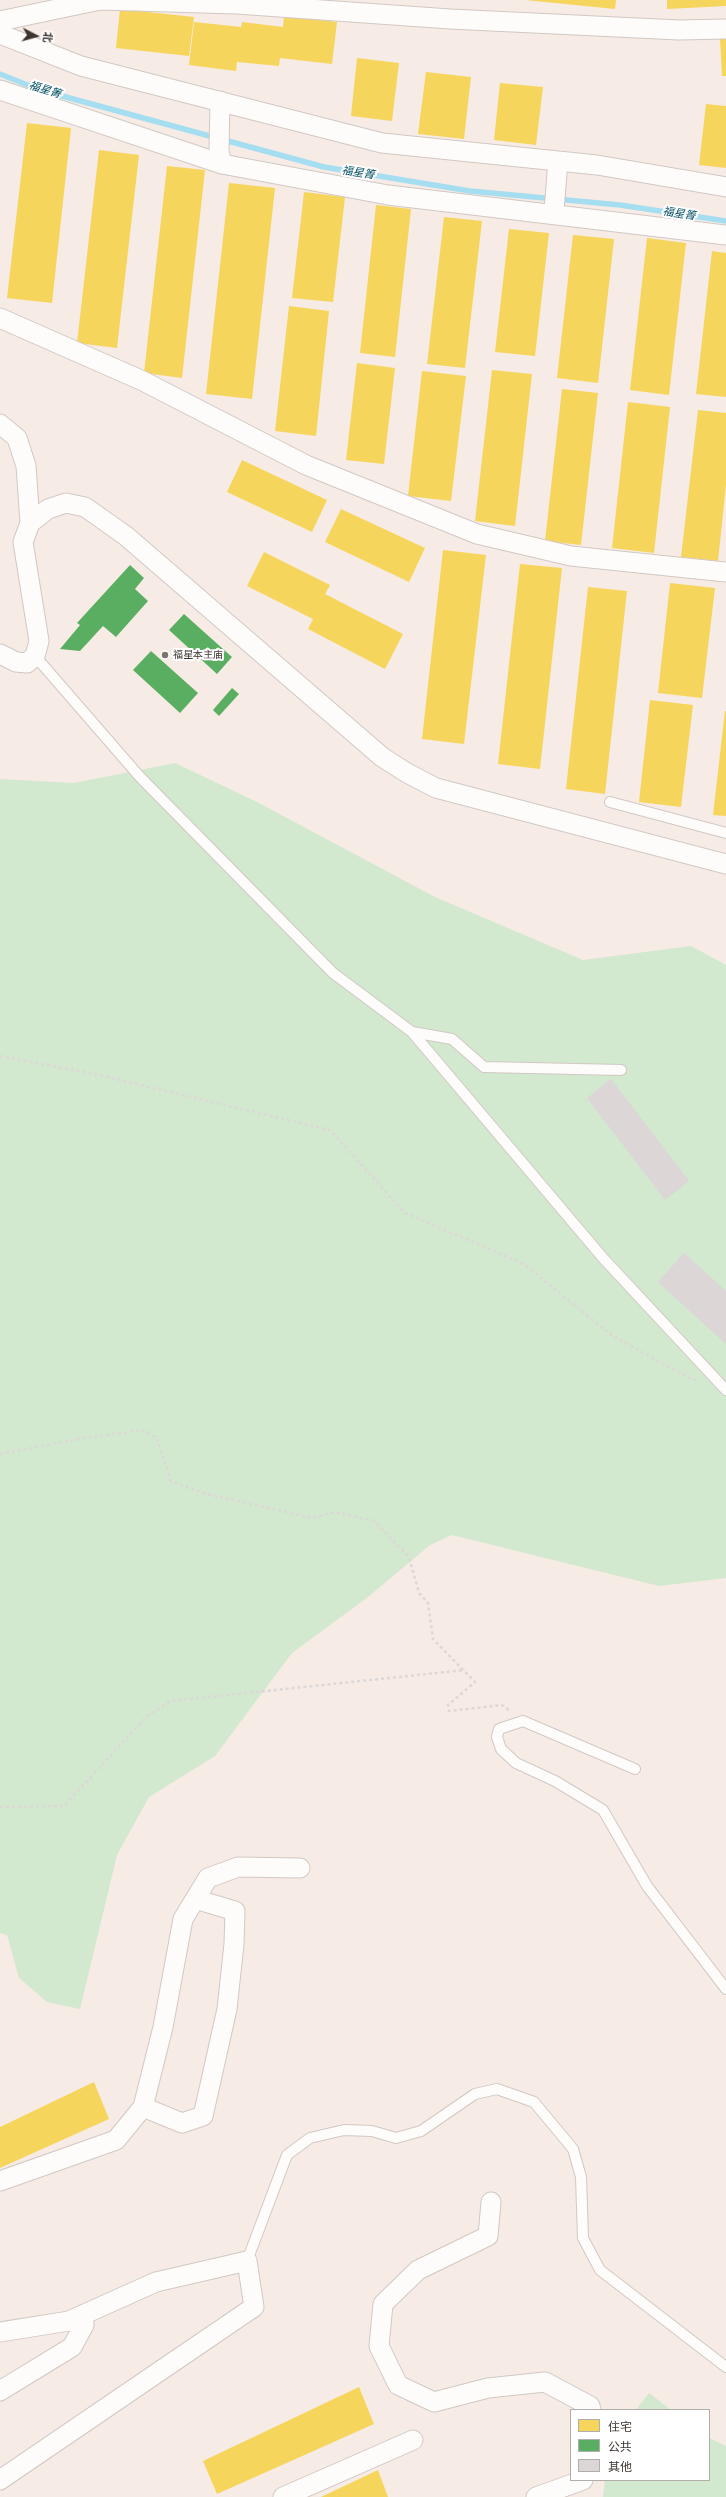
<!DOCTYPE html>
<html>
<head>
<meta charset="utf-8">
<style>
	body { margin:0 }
	#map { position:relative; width:726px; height:2497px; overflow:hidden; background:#f7ebe5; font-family:"PT Sans Narrow","Noto Sans SC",sans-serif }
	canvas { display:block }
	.legend { position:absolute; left:570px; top:2409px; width:140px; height:72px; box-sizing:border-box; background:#fff; border:1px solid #b1aeac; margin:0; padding:5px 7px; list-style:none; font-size:12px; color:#3c3430 }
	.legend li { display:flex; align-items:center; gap:8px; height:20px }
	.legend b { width:20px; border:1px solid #b1aeac }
	.north { position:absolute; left:16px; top:16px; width:40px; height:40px; -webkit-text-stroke:3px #fff; paint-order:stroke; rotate:96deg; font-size:11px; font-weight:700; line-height:16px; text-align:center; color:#3c3430 }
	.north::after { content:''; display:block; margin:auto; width:14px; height:18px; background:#3c3430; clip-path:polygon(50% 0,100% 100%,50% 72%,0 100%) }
</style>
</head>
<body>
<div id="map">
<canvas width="726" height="2497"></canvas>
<ul class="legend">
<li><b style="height:11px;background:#f6d55c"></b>住宅</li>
<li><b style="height:11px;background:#5aae61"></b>公共</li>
<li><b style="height:11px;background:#dcd6d7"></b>其他</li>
</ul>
<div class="north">北</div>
</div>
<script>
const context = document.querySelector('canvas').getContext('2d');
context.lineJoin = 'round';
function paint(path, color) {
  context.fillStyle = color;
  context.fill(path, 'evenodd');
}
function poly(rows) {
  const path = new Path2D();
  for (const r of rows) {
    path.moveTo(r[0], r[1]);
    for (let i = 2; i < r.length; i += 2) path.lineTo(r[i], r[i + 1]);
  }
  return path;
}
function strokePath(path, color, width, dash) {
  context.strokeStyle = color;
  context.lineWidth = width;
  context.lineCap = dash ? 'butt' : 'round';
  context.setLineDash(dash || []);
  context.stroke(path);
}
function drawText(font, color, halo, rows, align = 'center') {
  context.font = font + ' "PT Sans Narrow","Noto Sans SC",sans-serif';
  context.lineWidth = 4;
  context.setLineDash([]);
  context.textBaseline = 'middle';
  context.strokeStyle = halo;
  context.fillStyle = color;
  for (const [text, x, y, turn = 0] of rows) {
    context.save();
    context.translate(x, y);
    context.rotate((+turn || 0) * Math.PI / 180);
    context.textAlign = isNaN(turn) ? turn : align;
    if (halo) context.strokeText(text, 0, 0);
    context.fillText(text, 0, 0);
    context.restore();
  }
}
paint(poly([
	[175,763,257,802,435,897,583,960,691,946,726,965,726,1578,659,1586,452,1535,430,1545,368,1597,292,1653,215,1756,149,1797,117,1855,80,2009,47,2002,19,1978,7,1935,0,1933,0,779,74,783],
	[649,2393,671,2410,636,2410],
	[709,2438,726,2446,726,2497,603,2497,605,2480,709,2480]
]), '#d2e8cf');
paint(poly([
	[525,0,616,0,615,9],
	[667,0,726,0,726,6,667,9],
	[120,9,194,17,189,56,116,48],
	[284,16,337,22,332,64,280,58,279,66,237,62,236,71,189,65,194,22,241,27,242,22,283,27],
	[720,38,726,38,726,76,722,76],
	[357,58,399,63,392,121,351,116],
	[426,72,471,77,464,139,418,134],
	[500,83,543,87,536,145,494,140],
	[706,104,726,106,726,168,699,165],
	[27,123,71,128,52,303,7,298],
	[99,150,139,155,117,348,77,343],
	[167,166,205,170,182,378,144,373],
	[229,183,275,188,252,399,206,394],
	[304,192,345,197,333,302,292,298],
	[376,205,411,209,395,357,360,353],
	[444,217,482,221,465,368,427,364],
	[509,229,549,233,535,356,495,352],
	[573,235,614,239,598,383,557,378],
	[647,238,686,243,669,395,630,390],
	[712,251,726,253,726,397,696,394],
	[289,306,329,311,316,436,275,431],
	[357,363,395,368,384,464,346,460],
	[492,370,532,374,515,526,475,521],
	[422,371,466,376,451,501,408,496],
	[562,389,598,393,581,545,545,541],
	[628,402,670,407,654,553,612,548],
	[698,410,726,413,726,485,718,561,681,557],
	[242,460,327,500,312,532,227,492],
	[341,509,425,548,409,582,325,542],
	[443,550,486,555,464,744,422,739],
	[264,552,330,585,325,594,403,634,385,669,308,629,313,619,247,586],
	[520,564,562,568,540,769,498,764],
	[670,583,715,588,702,698,658,693],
	[588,587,627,591,605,794,566,789],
	[650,700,693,705,681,807,639,802],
	[725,711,726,711,726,816,713,815],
	[94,2082,109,2119,0,2168,0,2127],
	[359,2387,374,2424,217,2494,203,2461],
	[378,2470,388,2497,321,2497]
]), '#f6d55c');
paint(poly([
	[130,565,144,578,135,589,148,601,116,637,103,626,80,651,60,649,80,625,77,623],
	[184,614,232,657,217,674,169,630],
	[151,651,198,693,180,713,133,670],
	[232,688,239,694,219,716,213,710]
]), '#5aae61');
strokePath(poly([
	[0,74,40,90,324,167,470,191,620,205,726,221]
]), '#a5ddf1', 5.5);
paint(poly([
	[611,1079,689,1181,665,1200,587,1098],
	[684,1253,726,1291,726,1344,658,1282]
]), '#dcd6d7');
const service = poly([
	[35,656,140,777,333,973,412,1032,603,1258,726,1390],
	[610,802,726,833],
	[412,1032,452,1039,484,1067,621,1070],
	[635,1769,523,1721,499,1729,497,1737,501,1749,516,1763,555,1781,603,1810,647,1886,726,1989],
	[247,2261,287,2155,310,2138,344,2130,372,2131,396,2138,421,2131,475,2094,497,2089,534,2102,573,2149,581,2177,583,2238,600,2270,726,2367]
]);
const minor = poly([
	[0,21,100,0,237,4,450,19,679,30,726,29],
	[0,34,81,66,382,143,597,165,726,187],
	[0,90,222,164,388,195,726,235],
	[220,101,219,151,222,164],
	[557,215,554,211,558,161],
	[0,318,143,381,306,465,477,534,571,556,726,572],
	[0,424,17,438,26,466,30,523,23,542,39,641,35,656,27,663,16,662,0,654],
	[30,523,48,509,66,503,85,507,126,536,382,757,407,773,436,788,726,864],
	[143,2107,182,2123,203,2116,227,2009,234,1944,235,1911,195,1899],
	[0,2181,116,2140,143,2107,163,2027,183,1919,208,1878,238,1867,300,1868],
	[491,2202,488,2236,418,2270,383,2304,379,2346,398,2385,434,2402,488,2388,545,2382,590,2406,591,2410],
	[0,2332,69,2321,156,2282,247,2261,254,2307,0,2480],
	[0,2391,72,2347,84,2325,84,2314],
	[283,2497,413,2440],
	[536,2497,583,2480]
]);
strokePath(service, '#d1c8c3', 12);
strokePath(minor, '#d1c8c3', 21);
strokePath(poly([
	[0,1056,90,1073,330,1130,405,1213,524,1264,611,1335,693,1380,697,1379],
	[0,1454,84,1438,144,1430,157,1438,171,1481,203,1493,312,1518,334,1512,374,1521,409,1557,419,1593,428,1603,433,1639,475,1682,448,1705,449,1711,502,1705,510,1711],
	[0,1807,64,1806,147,1716,171,1701,465,1670]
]), '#dcd8d7', 2.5, [3, 3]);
strokePath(service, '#fefcfb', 10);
strokePath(minor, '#fefcfb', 19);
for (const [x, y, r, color] of [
	[165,655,4,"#7d746f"]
]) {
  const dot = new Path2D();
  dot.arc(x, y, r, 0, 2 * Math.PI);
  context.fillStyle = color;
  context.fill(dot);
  strokePath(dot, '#fff', 1.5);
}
drawText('10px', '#3c3430', '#fff', [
	["福星本主庙",173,655]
], 'left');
drawText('italic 11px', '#004d62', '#fff', [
	["福星箐",45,90,17],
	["福星箐",358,173,9],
	["福星箐",679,214,9]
]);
</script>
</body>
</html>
